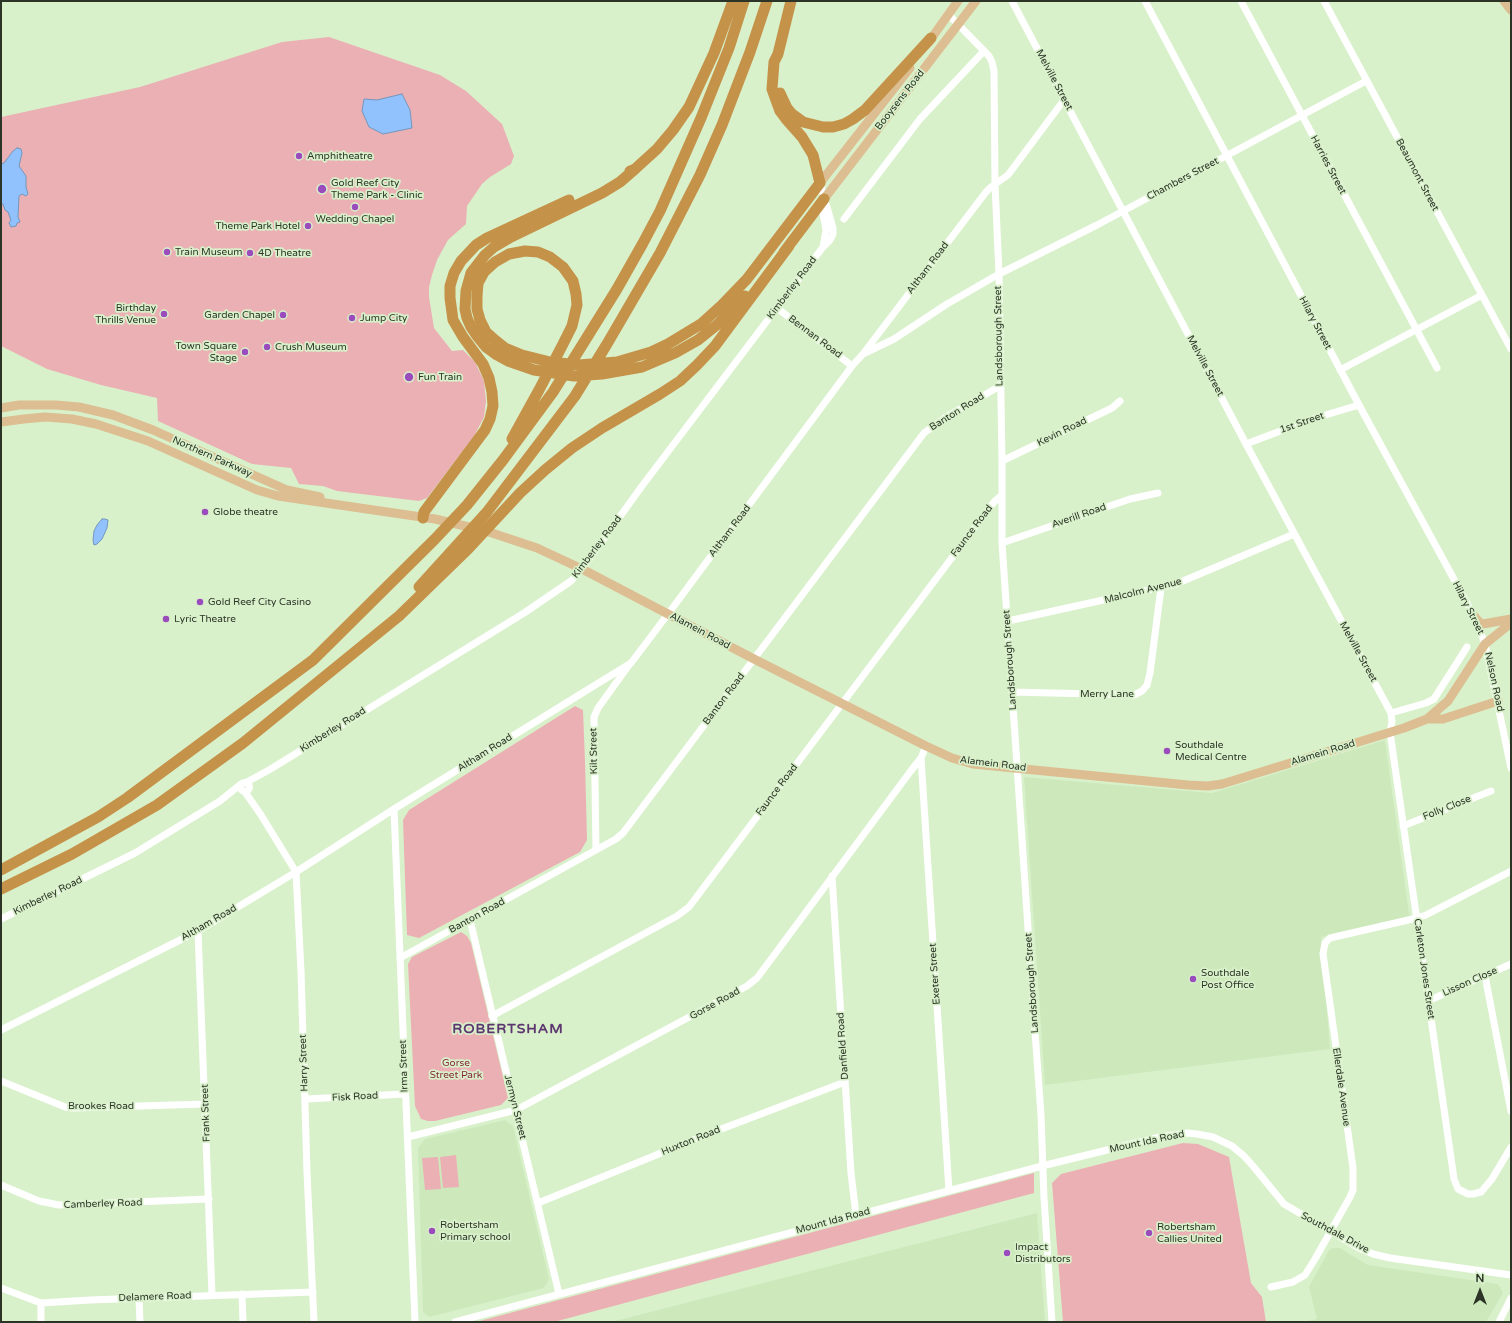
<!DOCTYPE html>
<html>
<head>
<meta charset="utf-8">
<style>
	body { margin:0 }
	#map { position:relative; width:1512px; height:1323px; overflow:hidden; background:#d9f1cb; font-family:"Varela Round",sans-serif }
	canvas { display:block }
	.frame { position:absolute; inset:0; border:2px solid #2b3426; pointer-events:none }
	.north { position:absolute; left:1460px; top:1271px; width:40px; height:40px; -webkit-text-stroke:3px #d9f1cb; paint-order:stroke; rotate:0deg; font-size:11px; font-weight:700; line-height:16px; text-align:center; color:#2b3426 }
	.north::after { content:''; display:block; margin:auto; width:14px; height:18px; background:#2b3426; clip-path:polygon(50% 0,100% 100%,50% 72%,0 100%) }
</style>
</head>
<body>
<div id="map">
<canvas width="1512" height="1323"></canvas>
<div class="frame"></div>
<div class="north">N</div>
</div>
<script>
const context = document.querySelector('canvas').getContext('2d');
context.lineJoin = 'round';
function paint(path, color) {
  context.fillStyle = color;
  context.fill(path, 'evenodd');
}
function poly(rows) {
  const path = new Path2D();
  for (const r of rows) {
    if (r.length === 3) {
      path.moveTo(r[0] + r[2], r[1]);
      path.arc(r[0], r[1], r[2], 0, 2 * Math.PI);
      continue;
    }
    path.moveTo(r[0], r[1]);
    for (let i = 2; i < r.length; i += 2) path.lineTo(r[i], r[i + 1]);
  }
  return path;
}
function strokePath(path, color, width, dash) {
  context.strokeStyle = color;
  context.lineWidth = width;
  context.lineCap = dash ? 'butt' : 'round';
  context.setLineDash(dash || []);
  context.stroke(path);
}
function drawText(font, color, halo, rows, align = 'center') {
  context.font = font + ' "Varela Round",sans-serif';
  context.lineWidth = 3.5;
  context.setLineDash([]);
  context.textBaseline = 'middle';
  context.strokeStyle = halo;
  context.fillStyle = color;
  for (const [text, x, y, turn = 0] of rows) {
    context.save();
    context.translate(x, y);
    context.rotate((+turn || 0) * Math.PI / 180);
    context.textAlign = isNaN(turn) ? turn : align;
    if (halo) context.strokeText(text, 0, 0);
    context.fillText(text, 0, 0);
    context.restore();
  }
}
paint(poly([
	[1385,740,1410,921,1321,937,1330,1049,1045,1085,1024,777,1212,793],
	[505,1120,513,1126,549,1279,544,1288,429,1317,423,1312,418,1148,425,1139],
	[1037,1213,1045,1322,611,1322],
	[1333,1248,1340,1248,1368,1265,1498,1284,1503,1293,1486,1322,1303,1322,1317,1319,1309,1287,1329,1250]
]), '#cde9bc');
paint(poly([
	[329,37,440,75,466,91,502,124,514,156,511,164,490,177,482,184,467,206,466,224,448,240,437,260,432,275,429,287,429,297,434,328,452,351,463,350,475,362,484,381,486,401,484,417,474,436,427,498,419,501,337,491,323,486,299,484,291,468,252,464,158,421,157,398,101,385,47,369,1,346,1,117,140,87,282,42],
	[575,706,583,710,585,761,587,840,580,852,419,938,407,935,403,820,409,810],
	[461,932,467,936,471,943,508,1098,501,1105,435,1121,428,1121,421,1119,415,1106,408,964,412,957],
	[1183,1143,1198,1144,1229,1157,1251,1283,1262,1297,1266,1322,1063,1322,1052,1183,1061,1174],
	[456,1155,459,1187,443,1188,440,1157],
	[438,1157,441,1189,425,1190,422,1158],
	[1034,1173,1034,1193,554,1322,476,1322]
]), '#ebb0b4');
const water = poly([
	[402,94,410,110,412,128,383,134,369,127,362,111,364,99,377,100,402,94],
	[17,148,21,149,22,153,19,166,26,176,26,187,28,194,26,196,22,194,19,196,18,217,20,222,17,223,16,226,11,227,9,223,11,220,8,212,5,210,3,204,1,204,1,164,4,163,13,151,17,148],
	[102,519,105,519,108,520,107,528,102,539,97,544,94,545,93,540,94,531,97,525,102,519]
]);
paint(water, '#92c2fd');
strokePath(water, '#7397bc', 1);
strokePath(poly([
	[1012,1,1246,444,1391,713,1392,722,1390,732,1454,1179,1458,1189,1468,1194,1473,1194,1481,1192,1492,1179,1511,1147],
	[1145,1,1359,405,1474,616,1485,644,1511,768],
	[1241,1,1437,368],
	[1324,1,1511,349],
	[948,14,989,56,992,62,994,71,995,184,999,274,1002,461,1002,543,1035,1032,1041,1115,1044,1198,1052,1322],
	[821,202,826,230,823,247],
	[844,219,920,119,984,51],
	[777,308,852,366],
	[865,353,894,339,947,304,999,274,1097,225,1366,81],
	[1340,370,1482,295],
	[1246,444,1312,419,1359,405],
	[1002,461,1112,408,1120,401],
	[1002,543,1130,499,1158,493],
	[1008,621,1176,584,1294,534],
	[1012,692,1134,695,1142,691,1147,685,1150,673,1161,588],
	[1391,713,1426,703,1434,699,1467,647],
	[921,758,949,1191],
	[245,787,4.5],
	[245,783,269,770,524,613,571,581,582,569,642,486,823,247,830,240,833,234,833,228,820,183],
	[245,792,261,815,296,872,301,971,307,1172,314,1322],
	[394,809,415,1322],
	[1403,826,1491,791],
	[596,850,594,717,598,708,629,665],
	[832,876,851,1173,856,1215],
	[1,919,135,853,220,801,241,784],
	[470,920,559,1294],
	[198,931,212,1295],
	[400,958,596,850,616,839,623,833,924,433,946,417,1000,386],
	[1485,976,1511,1111],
	[1428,1001,1511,964],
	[492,1016,677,916,689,907,975,527,994,502,1002,495],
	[1,1030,198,931,296,872,394,809,631,663,668,614,852,366,863,354,986,192,991,187,1008,175,1064,100],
	[1,1081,65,1107,72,1108,206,1104],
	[306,1099,405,1094],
	[408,1137,516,1110,747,986,757,978,763,970,910,772,921,758,926,746],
	[1,1185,39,1201,59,1205,209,1199],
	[538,1203,703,1136,845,1082],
	[1271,1287,1293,1282,1305,1275,1315,1259,1350,1197,1353,1190,1353,1168,1323,954,1325,943,1330,938,1417,918,1426,915,1511,871],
	[1,1288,41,1303,90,1300,313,1292],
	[242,1294,243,1322],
	[139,1298,140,1322],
	[41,1303,41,1322],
	[455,1322,1042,1166,1160,1137,1187,1133,1197,1134,1213,1137,1232,1146,1244,1156,1253,1166,1284,1204,1359,1248,1373,1254,1390,1258,1511,1275],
	[1499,1322,1511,1298]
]), '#fff', 7);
strokePath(poly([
	[1504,1,1511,10],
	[928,43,958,1],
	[820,183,910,68],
	[824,199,976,1],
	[1,408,19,405,56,405,79,407,113,415,153,430,287,490,320,497],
	[1,422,24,419,45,417,72,419,96,424,148,441,257,490,278,496,435,519,486,531,537,548,582,569,754,659,926,746,952,758,973,764,1188,785,1208,786,1222,784,1404,728,1427,719,1448,701,1485,644,1511,623],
	[1474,616,1480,623,1483,624,1511,619],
	[1427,719,1443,719,1498,701]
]), '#dcbe92', 9);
strokePath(poly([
	[780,93,787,108,792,114,803,122,823,127,833,127,844,124,853,119,865,110,931,38],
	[635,169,620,182,602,193,511,237,494,247,485,255,471,273,466,291,465,309,467,318,471,327,477,336,486,347,497,355,508,361,534,370,574,376,602,374,642,367,675,353,698,340,718,324,745,296],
	[630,171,635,169,657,149,673,130,689,107,714,53,733,1],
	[784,252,824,199],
	[512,439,539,390,563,344,572,326,577,305,576,294,573,281,563,267,550,257,538,252,525,251,509,254,495,262,484,272,478,283,477,296,477,309,480,320,486,332,495,340,505,348,522,355,550,362,579,365,617,362,651,352,668,344,701,324,722,305,747,279,820,183,813,155,802,137,786,119,780,111,772,89,774,62,778,54,791,1],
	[423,518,424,512,485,430,490,419,493,406,492,392,489,378,483,364,463,337,453,320,450,298,450,286,454,273,461,261,476,245,487,238,569,200],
	[419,587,487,512,575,396,607,344,660,253,700,175,722,125,750,52,767,1],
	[1,870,98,817,127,798,313,660,435,539,467,505,503,460,553,392,617,289,643,243,660,211,701,118,729,48,744,1],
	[1,889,72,854,157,805,243,743,399,616,468,549,520,493,545,470,572,448,602,428,660,394,680,381,697,365,715,346,789,246]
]), '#c59249', 11);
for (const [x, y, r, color] of [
	[299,156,4,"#9a4cbd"],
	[322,189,5,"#9a4cbd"],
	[355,207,4,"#9a4cbd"],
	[308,226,4,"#9a4cbd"],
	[167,252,4,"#9a4cbd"],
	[250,253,4,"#9a4cbd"],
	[164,314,4,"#9a4cbd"],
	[283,315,4,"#9a4cbd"],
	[352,318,4,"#9a4cbd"],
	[267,347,4,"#9a4cbd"],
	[245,352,4,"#9a4cbd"],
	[409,377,5,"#9a4cbd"],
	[205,512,4,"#9a4cbd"],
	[200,602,4,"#9a4cbd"],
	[166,619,4,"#9a4cbd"],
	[1167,751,4,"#9a4cbd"],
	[1193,979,4,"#9a4cbd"],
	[432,1231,4,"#9a4cbd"],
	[1149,1233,4,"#9a4cbd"],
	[1007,1253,4,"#9a4cbd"]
]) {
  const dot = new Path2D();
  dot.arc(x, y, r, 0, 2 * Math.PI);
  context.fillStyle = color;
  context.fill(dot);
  strokePath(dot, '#d9f1cb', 1.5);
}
drawText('10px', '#2b3426', '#d9f1cb', [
	["Melville Street",1054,80,62],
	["Booysens Road",900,100,-52],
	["Harries Street",1328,165,62],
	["Beaumont Street",1417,175,62],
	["Chambers Street",1183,179,-28],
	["Altham Road",928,268,-53],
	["Kimberley Road",792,288,-53],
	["Hilary Street",1315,323,62],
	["Landsborough Street",999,336,-91],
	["Bennan Road",815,337,37],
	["Melville Street",1205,366,62],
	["Banton Road",957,412,-32],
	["1st Street",1302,423,-19],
	["Kevin Road",1062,432,-26],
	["Northern Parkway",212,457,24],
	["Averill Road",1079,516,-19],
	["Altham Road",730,531,-53],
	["Faunce Road",972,531,-53],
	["Kimberley Road",597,547,-53],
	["Malcolm Avenue",1143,591,-14],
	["Hilary Street",1468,608,63],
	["Alamein Road",700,631,28],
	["Melville Street",1358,652,61],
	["Landsborough Street",1010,660,-94],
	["Nelson Road",1494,682,78],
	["Merry Lane",1107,694],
	["Banton Road",724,699,-53],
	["Kimberley Road",333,730,-32],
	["Kilt Street",594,751,-91],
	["Altham Road",485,753,-32],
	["Alamein Road",1323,753,-17],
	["Alamein Road",993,764,7],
	["Faunce Road",777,790,-53],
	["Folly Close",1447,808,-22],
	["Kimberley Road",48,896,-26],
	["Banton Road",477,916,-29],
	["Altham Road",209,923,-30],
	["Carleton Jones Street",1424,969,82],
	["Exeter Street",935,974,-94],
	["Lisson Close",1470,982,-24],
	["Landsborough Street",1032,983,-94],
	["Gorse Road",715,1004,-29],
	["Danfield Road",843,1046,-94],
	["Harry Street",304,1063,-92],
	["Irma Street",404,1066,-92],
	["Ellerdale Avenue",1341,1087,82],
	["Fisk Road",355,1097,-3],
	["Brookes Road",101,1106],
	["Jermyn Street",515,1107,76],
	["Frank Street",206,1113,-92],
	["Huxton Road",691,1141,-22],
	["Mount Ida Road",1147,1142,-12],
	["Camberley Road",103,1204,-2],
	["Mount Ida Road",833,1221,-15],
	["Southdale Drive",1335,1233,28],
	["Delamere Road",155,1297,-2]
]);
drawText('10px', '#2b3426', '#d9f1cb', [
	["Amphitheatre",307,156],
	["Gold Reef City",331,183],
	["Theme Park - Clinic",331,195],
	["Wedding Chapel",355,219,"center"],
	["Theme Park Hotel",300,226,"right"],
	["Train Museum",175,252],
	["4D Theatre",258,253],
	["Birthday",156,308,"right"],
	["Thrills Venue",156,320,"right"],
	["Garden Chapel",275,315,"right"],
	["Jump City",360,318],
	["Town Square",237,346,"right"],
	["Stage",237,358,"right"],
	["Crush Museum",275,347],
	["Fun Train",418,377],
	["Globe theatre",213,512],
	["Gold Reef City Casino",208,602],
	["Lyric Theatre",174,619],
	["Southdale",1175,745],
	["Medical Centre",1175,757],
	["Southdale",1201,973],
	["Post Office",1201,985],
	["Robertsham",440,1225],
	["Primary school",440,1237],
	["Robertsham",1157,1227],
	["Callies United",1157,1239],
	["Impact",1015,1247],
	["Distributors",1015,1259]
], 'left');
drawText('10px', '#862839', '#d9f1cb', [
	["Gorse",456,1063],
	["Street Park",456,1075]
]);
context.letterSpacing = '1px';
drawText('bold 14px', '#5c366f', '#d9f1cb', [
	["ROBERTSHAM",508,1029]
]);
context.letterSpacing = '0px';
</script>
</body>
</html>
